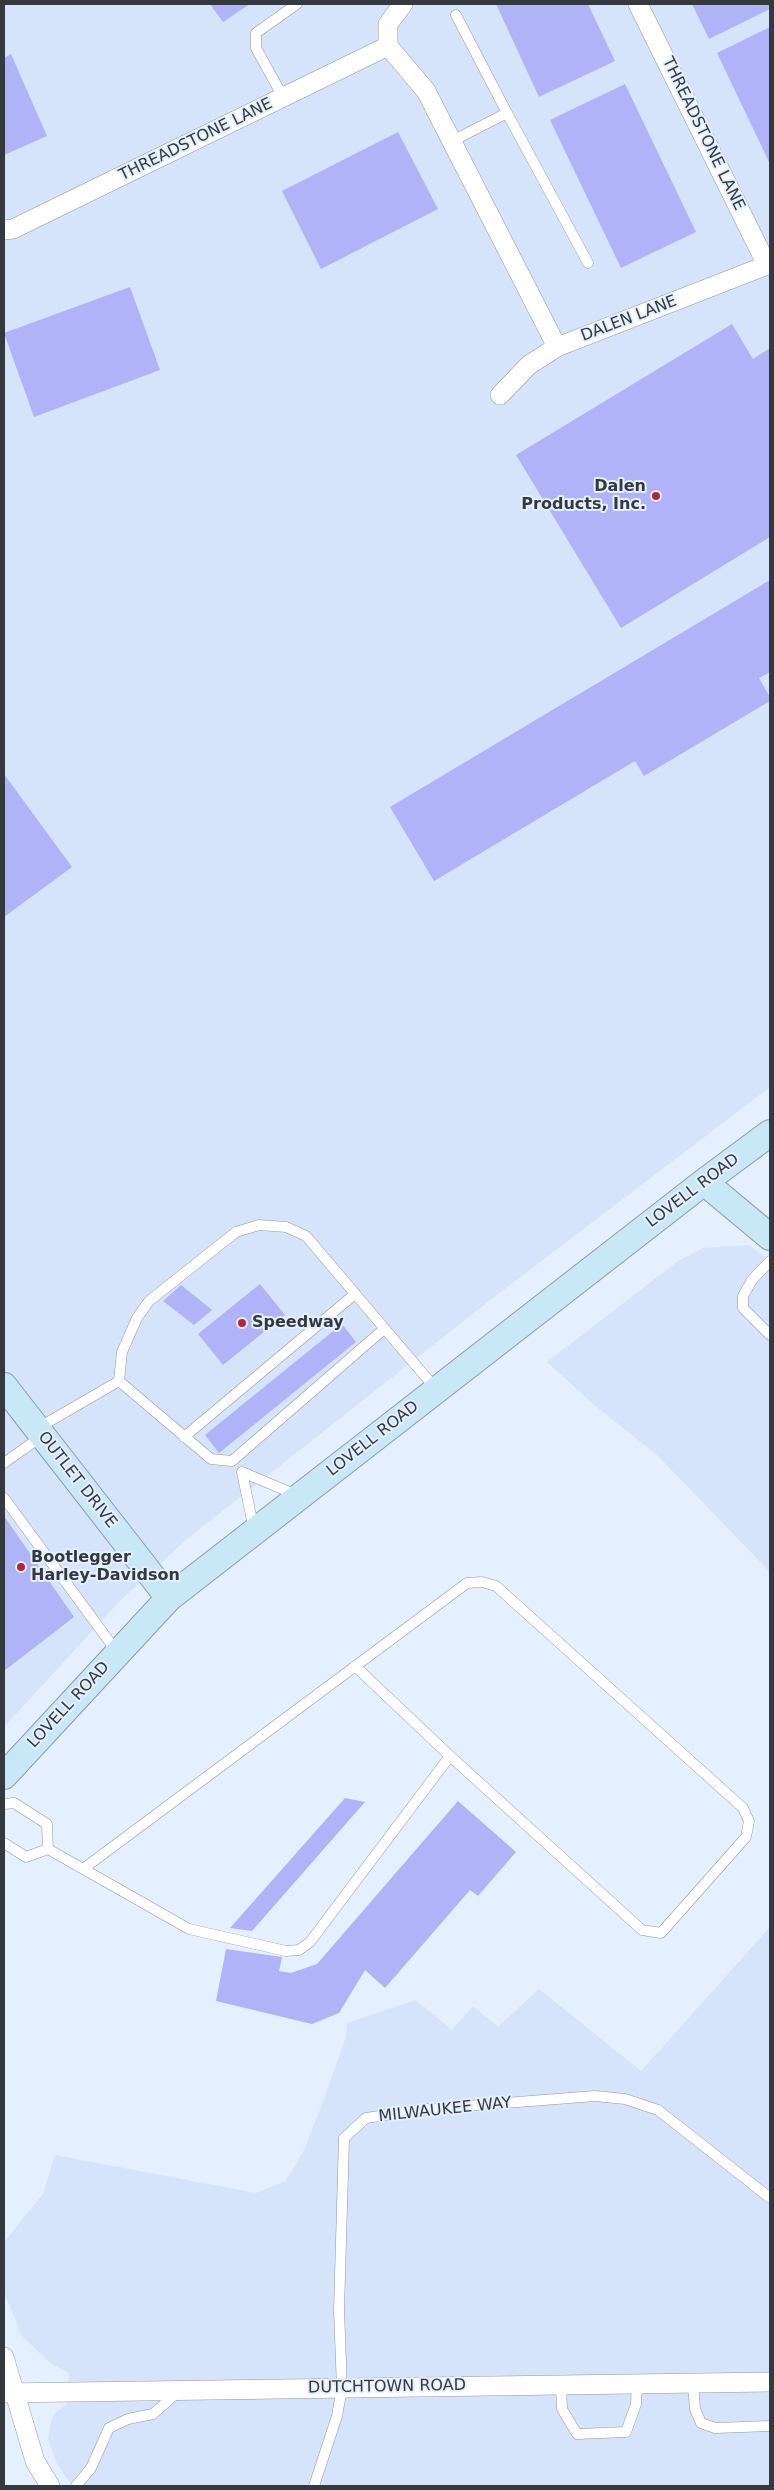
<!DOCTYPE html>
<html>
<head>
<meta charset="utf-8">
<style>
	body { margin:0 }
	#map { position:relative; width:774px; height:2490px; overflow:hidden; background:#e4efff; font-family:"DejaVu Sans",sans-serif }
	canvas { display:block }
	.frame { position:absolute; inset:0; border:5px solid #34383f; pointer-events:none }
</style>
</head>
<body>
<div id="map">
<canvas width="774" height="2490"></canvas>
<div class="frame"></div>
</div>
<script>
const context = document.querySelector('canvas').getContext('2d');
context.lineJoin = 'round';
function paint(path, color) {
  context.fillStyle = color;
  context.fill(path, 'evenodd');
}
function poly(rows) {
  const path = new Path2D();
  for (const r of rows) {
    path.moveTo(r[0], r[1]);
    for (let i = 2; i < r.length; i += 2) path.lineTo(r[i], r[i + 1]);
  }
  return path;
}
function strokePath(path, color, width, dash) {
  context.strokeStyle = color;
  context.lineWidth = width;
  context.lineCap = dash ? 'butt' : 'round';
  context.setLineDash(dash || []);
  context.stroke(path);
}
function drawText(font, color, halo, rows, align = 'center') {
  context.font = font + ' "DejaVu Sans",sans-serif';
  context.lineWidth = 4;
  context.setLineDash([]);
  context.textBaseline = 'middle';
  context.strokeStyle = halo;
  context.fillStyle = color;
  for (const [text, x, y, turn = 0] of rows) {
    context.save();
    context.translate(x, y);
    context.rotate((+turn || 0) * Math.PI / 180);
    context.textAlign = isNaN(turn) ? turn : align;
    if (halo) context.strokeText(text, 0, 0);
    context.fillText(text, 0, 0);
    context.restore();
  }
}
paint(poly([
	[4,4,770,4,770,1087,489,1301,187,1539,119,1602,4,1727],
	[749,1245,770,1261,770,1572,658,1456,593,1404,547,1362,678,1261,703,1248],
	[770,1927,770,2486,73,2486,67,2479,56,2462,48,2438,51,2421,56,2412,67,2404,69,2373,50,2363,22,2336,4,2292,4,2242,43,2194,55,2155,256,2193,286,2181,304,2150,321,2107,346,2037,347,2023,416,2000,452,2030,473,2006,498,2027,539,1989,641,2071]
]), '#d5e4fb');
paint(poly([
	[210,4,250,4,223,22],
	[496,4,588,4,615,61,539,97],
	[692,4,770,4,770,9,709,39],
	[770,27,770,164,717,53],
	[11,54,47,136,4,155,4,58],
	[625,84,696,232,621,268,550,120],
	[398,132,438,209,321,269,282,191],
	[130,287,160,370,34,417,4,333],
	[732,324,753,359,770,348,770,537,621,628,516,455],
	[770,580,770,672,759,678,770,697,770,701,644,776,635,761,434,881,390,807],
	[4,774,72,867,4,917],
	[260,1284,285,1315,223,1365,198,1334],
	[181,1285,212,1310,194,1325,163,1301],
	[342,1324,356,1342,219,1453,205,1435],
	[4,1516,74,1617,4,1671],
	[345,1798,365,1802,252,1931,230,1928],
	[458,1801,516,1852,478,1896,470,1890,385,1988,365,1970,339,2013,312,2024,216,2001,226,1949,282,1957,279,1971,291,1973,317,1964]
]), '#b0b3f8');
const lane = poly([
	[456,15,507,113],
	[283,97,256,48,256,33,297,4],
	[452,141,507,113,588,263],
	[770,1261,752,1280,743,1296,743,1308,770,1335],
	[119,1381,211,1459,232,1461,384,1329],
	[38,1428,119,1381,122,1352,137,1318,149,1301,236,1232,259,1225,286,1227,306,1236,436,1389],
	[184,1437,355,1294],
	[4,1463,42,1436],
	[4,1498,117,1652],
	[254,1530,242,1472,299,1496],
	[355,1666,450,1756],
	[4,1804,14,1803,47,1824,48,1849,26,1857,4,1843],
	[48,1849,189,1929,286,1951,299,1950,310,1942,450,1756,642,1930,661,1933,746,1837,749,1821,743,1808,496,1586,482,1582,467,1583,83,1869],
	[693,2383,695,2409,701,2423,715,2428,770,2426],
	[561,2385,562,2409,577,2434,626,2432,636,2404,637,2383],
	[76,2486,91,2468,109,2428,128,2419,153,2414,179,2391],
	[314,2486,337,2416,342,2388,339,2310,344,2138,366,2118,428,2109,595,2096,625,2099,658,2110,770,2198]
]);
const street = poly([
	[638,4,767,265],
	[388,46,426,91,557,347],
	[4,230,13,229,388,46,388,24,403,4],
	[500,395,529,365,557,347,770,264],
	[4,2357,35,2461,50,2486],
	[4,2393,770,2382]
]);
const secondary = poly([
	[704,1182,770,1237],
	[4,1386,169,1598],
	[4,1776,169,1598,704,1182,770,1133]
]);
strokePath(lane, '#8f99a8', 11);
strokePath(street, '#8f99a8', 20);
strokePath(secondary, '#8f99a8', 28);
strokePath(lane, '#fff', 10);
strokePath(street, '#fff', 19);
strokePath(secondary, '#c8e8f8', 26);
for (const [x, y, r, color] of [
	[656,496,5,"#b62435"],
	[242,1323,5,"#b62435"],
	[21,1567,5,"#b62435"]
]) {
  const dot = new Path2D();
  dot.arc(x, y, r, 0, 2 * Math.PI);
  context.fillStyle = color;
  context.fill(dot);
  strokePath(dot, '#e4efff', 2);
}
drawText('16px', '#34383f', '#e4efff', [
	["THREADSTONE LANE",703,134,64],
	["THREADSTONE LANE",196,140,-26],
	["DALEN LANE",629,319,-21],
	["LOVELL ROAD",693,1191,-37],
	["LOVELL ROAD",373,1439,-38],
	["OUTLET DRIVE",77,1480,52],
	["LOVELL ROAD",69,1705,-47],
	["MILWAUKEE WAY",445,2110,-6],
	["DUTCHTOWN ROAD",387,2387,-1]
]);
drawText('bold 16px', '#34383f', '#e4efff', [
	["Dalen",646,487,"right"],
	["Products, Inc.",646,505,"right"],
	["Speedway",252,1323],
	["Bootlegger",31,1558],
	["Harley-Davidson",31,1576]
], 'left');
</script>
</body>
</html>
